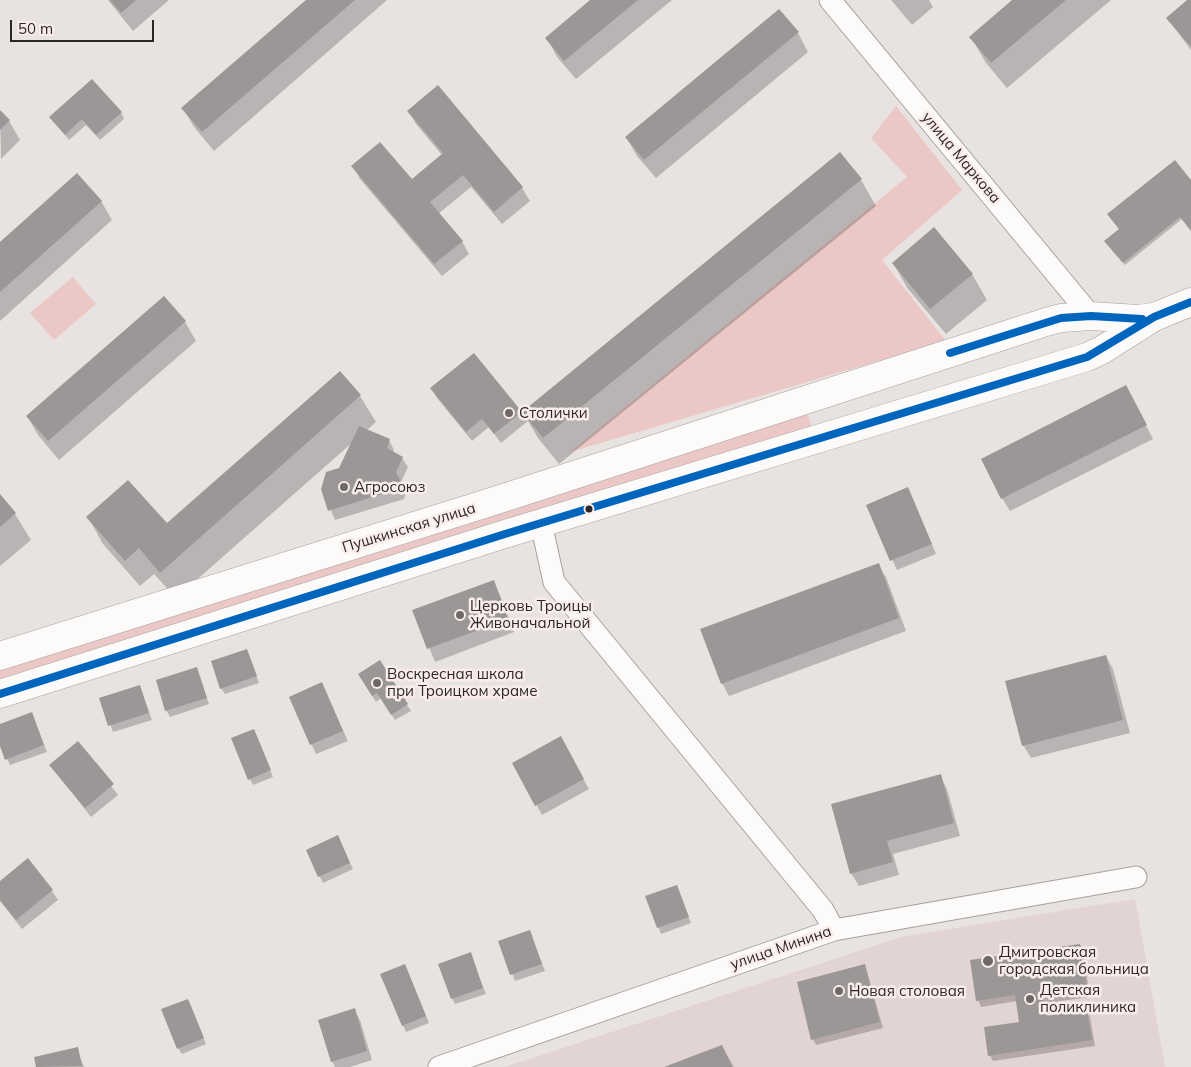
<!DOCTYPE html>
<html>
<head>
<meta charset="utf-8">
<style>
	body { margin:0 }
	#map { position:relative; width:1191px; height:1067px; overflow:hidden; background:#e8e2e1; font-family:Mulish,sans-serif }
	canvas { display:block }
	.scale { position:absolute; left:10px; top:20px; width:144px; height:22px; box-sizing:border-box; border:2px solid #2c2727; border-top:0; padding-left:6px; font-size:15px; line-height:18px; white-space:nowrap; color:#2c2727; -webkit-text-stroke:4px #f9eceb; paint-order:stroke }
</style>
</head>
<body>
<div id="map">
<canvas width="1191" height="1067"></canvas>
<div class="scale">50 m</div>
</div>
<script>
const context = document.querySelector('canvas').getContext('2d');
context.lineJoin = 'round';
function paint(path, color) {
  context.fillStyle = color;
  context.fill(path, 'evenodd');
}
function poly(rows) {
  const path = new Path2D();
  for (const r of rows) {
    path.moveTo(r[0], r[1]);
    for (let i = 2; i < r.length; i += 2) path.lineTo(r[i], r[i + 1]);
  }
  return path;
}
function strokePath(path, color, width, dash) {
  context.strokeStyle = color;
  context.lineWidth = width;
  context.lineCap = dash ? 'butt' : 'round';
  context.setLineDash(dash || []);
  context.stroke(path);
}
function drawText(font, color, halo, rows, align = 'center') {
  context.font = font + ' Mulish,sans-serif';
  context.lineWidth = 5;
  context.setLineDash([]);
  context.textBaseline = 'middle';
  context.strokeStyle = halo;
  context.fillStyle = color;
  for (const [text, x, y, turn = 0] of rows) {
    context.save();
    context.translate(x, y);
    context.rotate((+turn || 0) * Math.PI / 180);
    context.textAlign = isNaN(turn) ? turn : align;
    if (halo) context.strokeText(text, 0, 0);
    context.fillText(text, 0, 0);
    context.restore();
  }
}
paint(poly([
	[1135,899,1165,1067,505,1067,901,937]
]), '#e1d4d2');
paint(poly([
	[896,106,962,190,882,260,946,341,570,452,907,177,871,138],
	[73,277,96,304,54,340,30,313],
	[807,412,813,431,0,684,0,664]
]), '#ebc8c6');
paint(poly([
	[108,0,169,0,133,31],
	[308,0,387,0,214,151,194,127,183,108],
	[592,0,672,0,576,79,557,57,547,38],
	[891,0,929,0,933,7,912,25],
	[1014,0,1111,0,1007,88,986,63,971,37],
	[1189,0,1191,0,1191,50,1167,18],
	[798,33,808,52,656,178,637,156,626,137],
	[437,87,522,188,530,201,502,224,471,187,438,214,462,241,469,254,442,276,360,179,353,166,411,181,442,155,416,124,409,111],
	[0,112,9,121,20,140,1,159],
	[121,112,124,119,100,140,86,125,69,140,51,117],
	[840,154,861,180,876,206,559,464,538,438,528,421,501,443,489,427,472,441,437,398,431,388,474,354,522,414],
	[1191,182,1191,230,1182,219,1125,265,1107,244],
	[101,201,112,220,0,321,0,244],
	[893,263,972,274,987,300,946,334,908,289],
	[164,297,185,322,196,341,59,460,38,435,27,416],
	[340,372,360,396,376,422,366,431,389,440,394,450,393,453,402,458,408,467,401,482,406,492,404,499,335,520,322,489,340,468,353,442,176,598,154,574,140,586,103,544,88,517,167,525],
	[1133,400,1153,439,1010,511,1002,498],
	[908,489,936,554,897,570,868,505],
	[0,496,15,514,31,540,0,566],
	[878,565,886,577,906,631,729,696,722,683],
	[493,582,500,595,514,632,435,662,414,611],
	[247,650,259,683,225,694,221,688],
	[1106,656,1113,669,1130,733,1031,758,1023,745],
	[380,662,411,711,395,720,381,698,376,702,359,674],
	[196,669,209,704,170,717,166,710],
	[322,684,348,741,316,754,290,697],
	[140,687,152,720,113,732,101,699],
	[32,714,47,752,10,765,0,742,0,725],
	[257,737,273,777,253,785,250,779],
	[560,738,589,789,542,815,514,763],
	[78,743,118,795,91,817,50,765],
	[940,776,947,789,960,836,893,854,899,875,859,886,851,873],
	[341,843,353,869,323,883,307,851],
	[0,883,52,891,58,900,22,929,0,901],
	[677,887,691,923,661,934,647,897],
	[529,931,545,971,515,981,500,942],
	[1080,945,1083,952,1090,997,1046,1003,1048,1017,1087,1011,1090,1017,1095,1046,993,1061,990,1055,1021,1023,1017,1001,981,1007,978,1000],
	[470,954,486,994,455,1004,452,998],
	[865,966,883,1028,816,1045,813,1039],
	[408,972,429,1023,406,1032,382,975],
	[191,1006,206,1044,182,1054,178,1048],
	[354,1010,360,1020,372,1060,350,1067,335,1067,332,1061],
	[722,1046,734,1067,667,1067],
	[77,1049,84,1067,37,1067,35,1058]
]), '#0003');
paint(poly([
	[110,0,136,0,121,13],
	[306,0,355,0,202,132,181,108],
	[590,0,638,0,564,61,545,38],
	[1012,0,1066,0,991,63,969,37],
	[1187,0,1191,0,1191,47,1166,18],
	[779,9,799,32,644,160,625,137],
	[92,79,122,112,96,135,82,119,65,135,49,117],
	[438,85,523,187,494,212,463,175,430,202,463,241,434,264,351,166,380,142,412,179,443,153,407,111],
	[0,110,10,120,0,130],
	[840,152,862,179,543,438,522,412,494,434,482,419,466,432,430,388,474,353,522,412],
	[1175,160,1191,180,1191,231,1180,217,1123,263,1104,241,1119,229,1107,214],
	[77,173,102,201,0,292,0,242],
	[934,227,973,274,930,309,892,263],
	[164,296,186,321,48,441,26,416],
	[340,371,361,395,160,573,139,548,125,561,86,517,128,480,167,523],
	[1126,385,1147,425,1001,499,981,459],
	[359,426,390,439,387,448,403,457,396,472,401,482,401,487,395,490,328,511,321,489,326,472,339,468],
	[908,487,932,544,890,561,866,505],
	[0,494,16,513,0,527],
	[879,563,899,618,721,684,700,629],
	[494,580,508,619,427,649,412,610],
	[247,649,257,676,220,689,211,661],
	[1106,655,1123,720,1022,746,1005,681],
	[380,660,408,704,391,715,377,693,372,696,358,674],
	[197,667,207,698,165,711,156,680],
	[322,682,343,731,310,745,289,697],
	[140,685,149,713,108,726,99,698],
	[32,712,44,745,5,760,0,746,0,724],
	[254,729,271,770,248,780,231,738],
	[561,736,584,779,535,806,512,763],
	[78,741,114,784,85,808,49,765],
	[941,774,954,823,887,841,893,862,850,874,831,804],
	[338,835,350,863,318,877,306,850],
	[28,858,53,890,16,920,0,900,0,881],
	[677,885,689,917,657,928,645,896],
	[530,930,542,964,510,975,498,941],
	[1080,944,1087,991,1043,997,1046,1016,1087,1010,1092,1040,988,1056,984,1027,1019,1022,1015,995,976,1001,970,960],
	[471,952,483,988,451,999,438,964],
	[405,964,426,1016,402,1026,380,974],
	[865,964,880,1022,811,1040,797,982],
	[188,999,204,1038,177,1049,161,1009],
	[355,1008,367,1051,331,1062,318,1020],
	[722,1045,732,1067,664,1067],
	[78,1047,82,1066,36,1067,34,1057]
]), '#9b9796');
const minor = poly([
	[830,0,1091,316],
	[541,523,554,582,823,910,834,930],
	[439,1067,834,930,1136,877]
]);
const major = poly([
	[0,656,494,501,1046,322,1061,318,1091,316,1138,319,1153,317],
	[0,694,505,534,1087,357,1102,350,1154,317,1191,302]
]);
strokePath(minor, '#a6a1a1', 23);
strokePath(major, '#a6a1a1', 29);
strokePath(minor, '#fcfbfa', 21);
strokePath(major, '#fcfbfa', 28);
strokePath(poly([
	[950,353,1061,318,1091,316,1142,319],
	[0,694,505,534,1087,357,1154,317,1191,302]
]), '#0065bd', 8);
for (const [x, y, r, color] of [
	[509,413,5,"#6e6868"],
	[344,487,5,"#6e6868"],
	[589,509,4.5,"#2c2727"],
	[460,615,5,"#6e6868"],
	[377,683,5,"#6e6868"],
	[988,961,6,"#6e6868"],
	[839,991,5,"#6e6868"],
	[1030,999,5,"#6e6868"]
]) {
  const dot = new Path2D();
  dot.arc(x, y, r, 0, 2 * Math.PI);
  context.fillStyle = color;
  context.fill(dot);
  strokePath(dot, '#f9eceb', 2);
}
drawText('15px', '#2c2727', '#f9eceb', [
	["улица Маркова",961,158,50],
	["Пушкинская улица",409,528,-17],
	["улица Минина",781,948,-19]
]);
drawText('15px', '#2c2727', '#f9eceb', [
	["Столички",519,413],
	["Агросоюз",354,487],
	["Церковь Троицы",470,606],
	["Живоначальной",470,623],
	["Воскресная школа",387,674],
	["при Троицком храме",387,691],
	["Дмитровская",999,952],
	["городская больница",999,969],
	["Детская",1040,990],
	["поликлиника",1040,1007],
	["Новая столовая",849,991]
], 'left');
</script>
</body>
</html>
